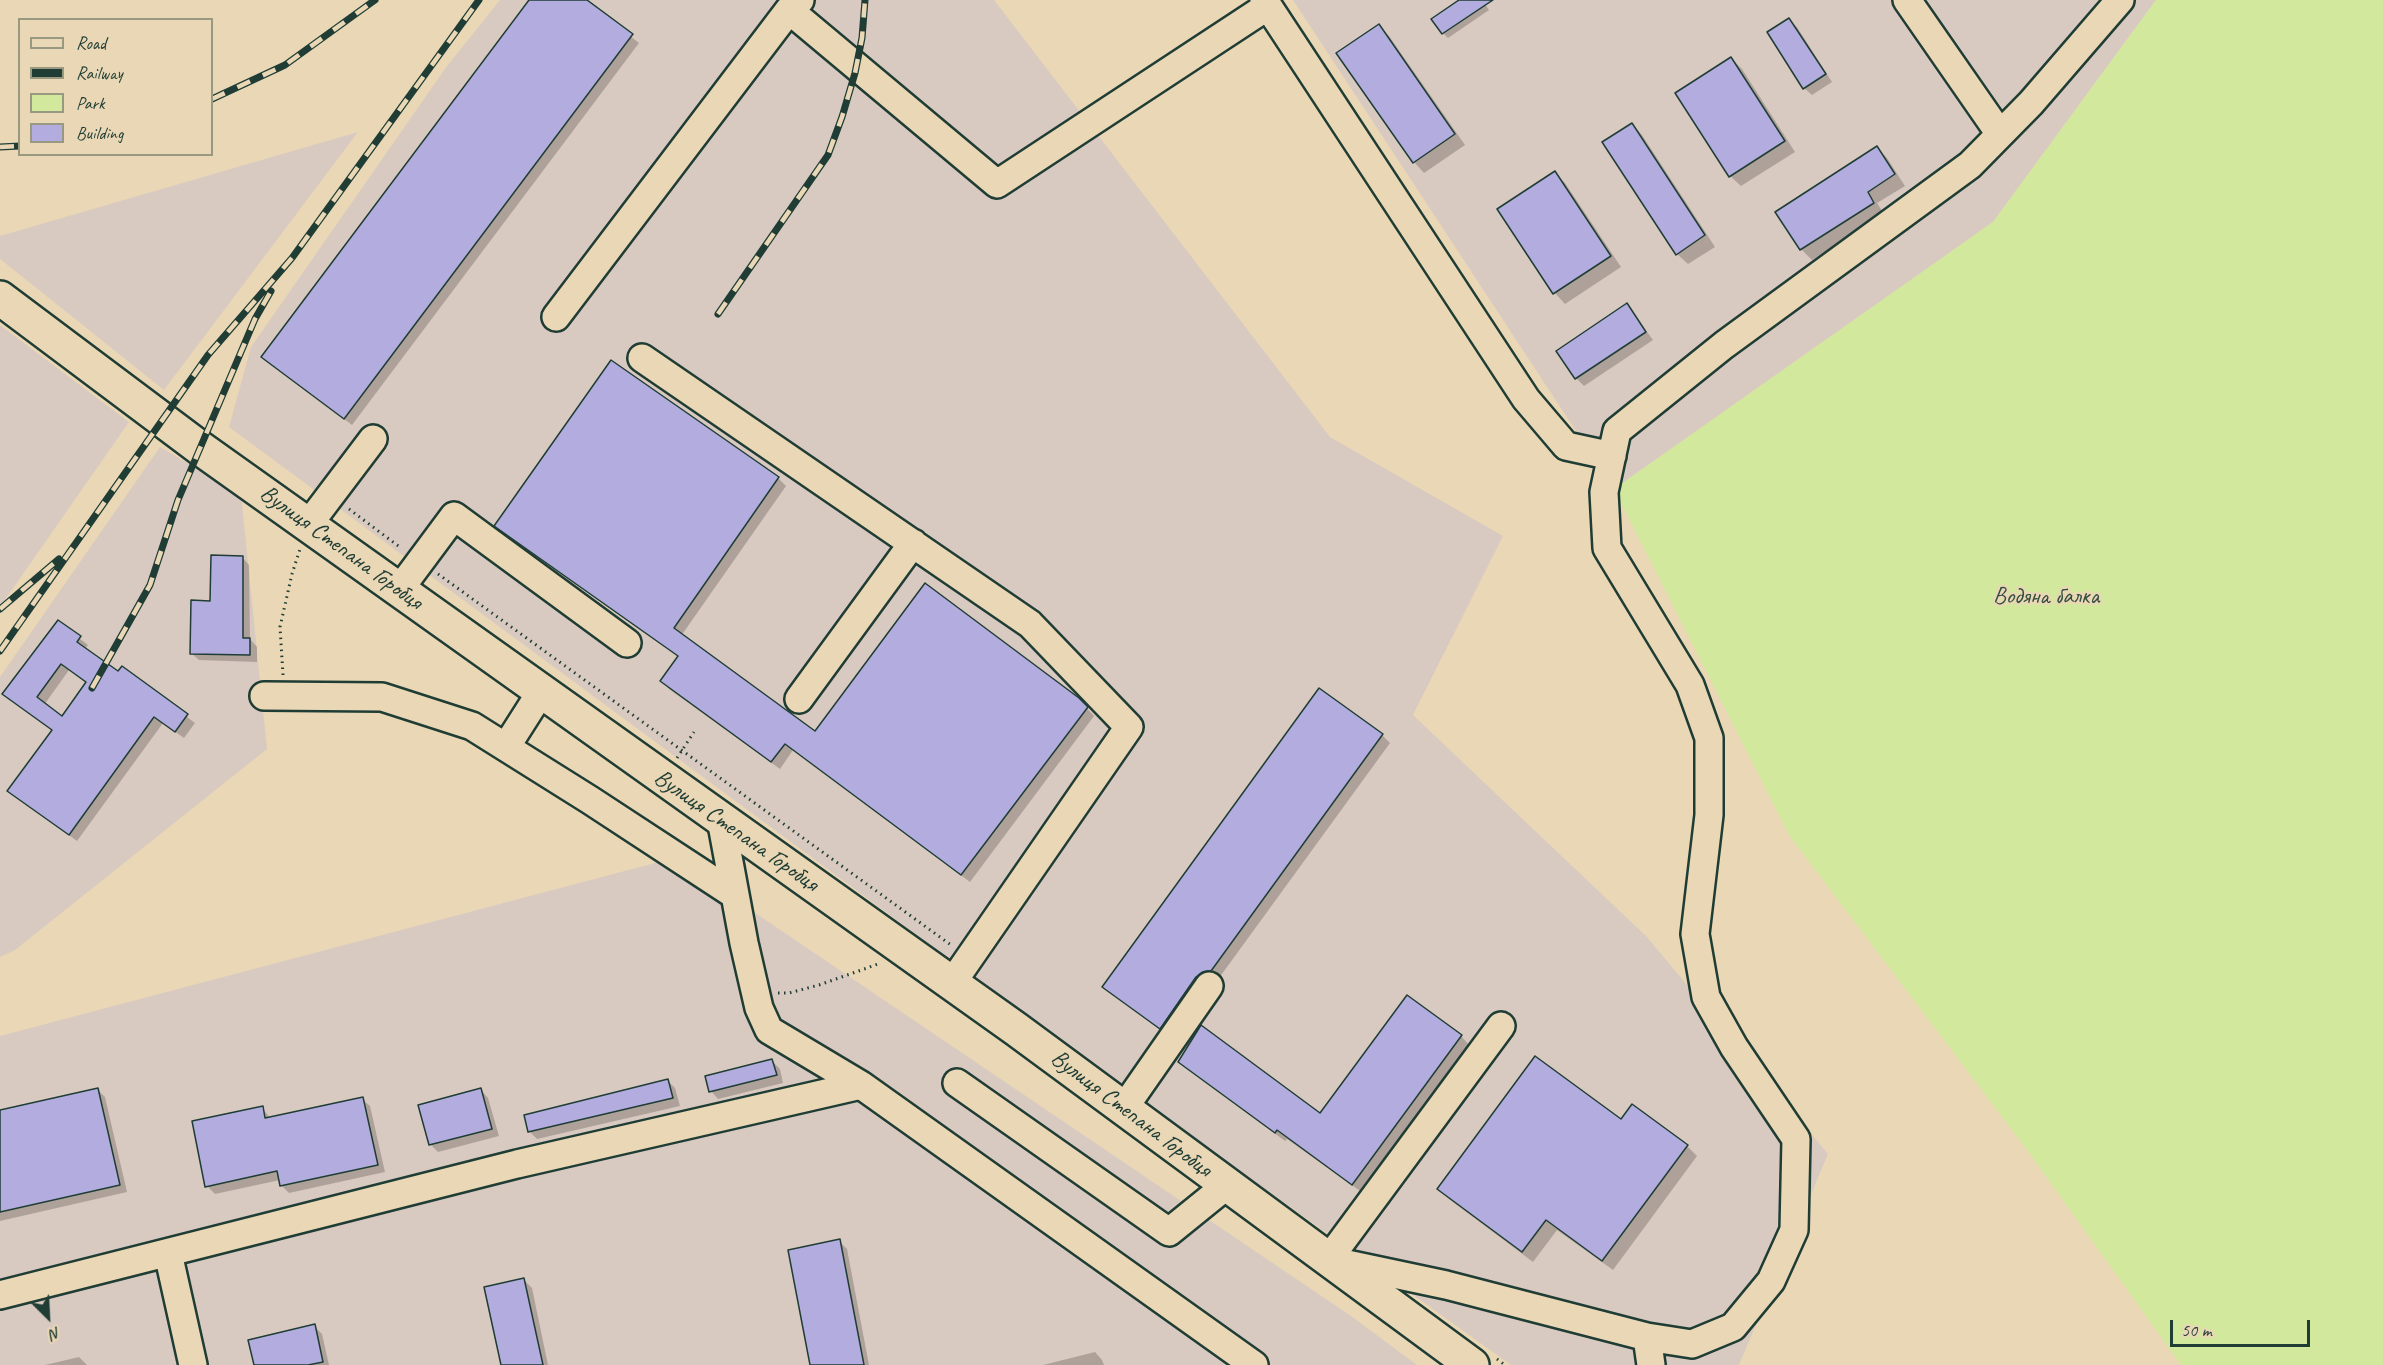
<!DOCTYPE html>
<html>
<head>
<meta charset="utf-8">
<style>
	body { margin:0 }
	#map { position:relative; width:2383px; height:1365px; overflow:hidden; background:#ead7b5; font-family:Caveat,sans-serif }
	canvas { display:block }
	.legend { position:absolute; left:18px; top:18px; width:195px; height:138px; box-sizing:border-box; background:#ead7b5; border:2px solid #999981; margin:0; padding:8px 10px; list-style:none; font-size:18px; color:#1f3d34 }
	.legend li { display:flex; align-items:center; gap:12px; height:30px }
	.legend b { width:30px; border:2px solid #999981 }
	.north { position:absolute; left:18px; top:1287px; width:60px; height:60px; -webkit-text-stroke:4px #ead7b5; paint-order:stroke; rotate:156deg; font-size:16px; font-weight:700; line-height:24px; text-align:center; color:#1f3d34 }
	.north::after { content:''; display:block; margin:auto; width:21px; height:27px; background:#1f3d34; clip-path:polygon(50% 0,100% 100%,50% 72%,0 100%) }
	.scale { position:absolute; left:2170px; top:1320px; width:140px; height:27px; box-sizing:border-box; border:3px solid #1f3d34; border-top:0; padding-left:8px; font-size:18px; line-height:21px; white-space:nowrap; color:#1f3d34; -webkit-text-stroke:4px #ead7b5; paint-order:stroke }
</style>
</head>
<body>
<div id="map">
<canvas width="2383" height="1365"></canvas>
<ul class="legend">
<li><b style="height:8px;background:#ead7b5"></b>Road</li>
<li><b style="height:8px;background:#1f3d34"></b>Railway</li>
<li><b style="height:16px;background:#d1e89d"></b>Park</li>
<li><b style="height:16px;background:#b2adde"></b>Building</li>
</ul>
<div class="north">N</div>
<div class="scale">50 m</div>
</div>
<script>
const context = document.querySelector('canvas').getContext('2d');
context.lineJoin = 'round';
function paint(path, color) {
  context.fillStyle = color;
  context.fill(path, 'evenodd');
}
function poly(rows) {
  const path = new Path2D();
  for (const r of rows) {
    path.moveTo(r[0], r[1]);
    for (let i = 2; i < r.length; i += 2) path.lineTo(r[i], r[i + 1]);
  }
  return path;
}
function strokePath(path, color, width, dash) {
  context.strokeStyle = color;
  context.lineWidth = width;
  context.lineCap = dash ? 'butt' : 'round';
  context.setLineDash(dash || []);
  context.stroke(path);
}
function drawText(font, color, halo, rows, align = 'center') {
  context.font = font + ' Caveat,sans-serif';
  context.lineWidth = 4.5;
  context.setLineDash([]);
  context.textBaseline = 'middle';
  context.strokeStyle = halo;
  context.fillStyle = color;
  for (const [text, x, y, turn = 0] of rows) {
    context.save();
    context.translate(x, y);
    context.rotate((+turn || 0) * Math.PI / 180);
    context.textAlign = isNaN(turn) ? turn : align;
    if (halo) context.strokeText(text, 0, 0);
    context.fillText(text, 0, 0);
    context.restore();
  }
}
paint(poly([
	[500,0,994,0,1330,437,1503,536,1413,715,1647,937,1828,1154,1739,1365,1511,1365,1124,1088,229,427,251,347,447,66],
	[1293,0,2156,0,1993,222,1614,489],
	[358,132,164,390,0,259,0,236],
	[0,325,129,422,0,607],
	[160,447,241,494,267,749,15,950,0,957,0,677],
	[674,858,1351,1316,1417,1365,0,1365,0,1036]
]), '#d9cac1');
paint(poly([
	[2156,0,2383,0,2383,1365,2181,1365,2027,1150,1789,835,1614,489,1993,222]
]), '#d1e89d');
paint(poly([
	[531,0,584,0,639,43,352,425,263,357],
	[1462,0,1482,0,1489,10,1448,38,1443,33],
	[1789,20,1797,27,1832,82,1812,95,1804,88],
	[1379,26,1389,36,1465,145,1424,173,1414,162],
	[1731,58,1742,69,1795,152,1741,186,1730,176],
	[1632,124,1642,135,1715,247,1688,264,1677,254],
	[1877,148,1887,158,1905,186,1877,203,1884,214,1812,260,1801,249,1777,212],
	[1555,173,1565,183,1621,267,1565,304,1555,293,1499,210],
	[1627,305,1653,340,1584,386,1576,378],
	[611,362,778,478,786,486,681,636,815,733,1078,699,1094,716,970,882,793,750,780,769,669,689,662,681,679,657,504,534,496,526],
	[242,557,249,565,250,639,257,647,257,662,199,660,191,653,212,602],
	[58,622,88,645,85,649,119,673,122,668,195,723,184,738,163,723,77,841,9,791,53,731,4,694],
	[69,670,87,684,63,718,44,705],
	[1382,735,1390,743,1219,978,1168,1036,1104,987],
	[1461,1036,1470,1046,1363,1193,1287,1139,1285,1141,1190,1071,1180,1062,1321,1115],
	[772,1061,780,1069,783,1083,718,1099,711,1091],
	[667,1080,675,1088,680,1106,537,1139,529,1131],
	[97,1089,105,1097,127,1192,0,1221,0,1111],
	[481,1090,488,1098,499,1136,438,1152,430,1144],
	[362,1099,370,1106,385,1172,289,1193,281,1185,280,1180,215,1194,207,1186,262,1108,271,1119],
	[1621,1122,1687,1146,1697,1156,1613,1270,1557,1230,1533,1262,1449,1199,1439,1189],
	[839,1241,847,1249,869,1365,811,1365],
	[524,1280,532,1288,548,1365,502,1365],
	[314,1326,322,1334,329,1365,255,1365],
	[1095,1352,1102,1360,1104,1365,1043,1365],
	[79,1357,87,1365,45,1365]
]), '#0003');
const building = poly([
	[529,0,587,0,633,34,344,419,261,357,529,0],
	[1459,0,1493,0,1442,34,1431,19,1459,0],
	[1789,18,1826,74,1803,89,1767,32,1789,18],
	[1379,24,1455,134,1413,163,1336,53,1379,24],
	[1731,57,1785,141,1729,177,1675,93,1731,57],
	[1632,123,1705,235,1676,255,1602,142,1632,123],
	[1877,146,1895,174,1868,192,1874,203,1800,250,1775,212,1877,146],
	[1555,171,1611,256,1553,294,1497,209,1555,171],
	[1627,303,1646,332,1575,379,1556,351,1627,303],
	[611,360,779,477,674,628,815,731,925,583,1079,698,1088,707,961,875,785,744,771,762,660,681,678,656,494,526,611,360],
	[211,555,243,556,243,638,250,638,250,655,190,654,191,600,210,601,211,555],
	[58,620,81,636,77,642,118,671,122,666,188,714,175,732,154,717,69,835,7,791,52,730,2,694,58,620],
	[61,664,86,682,62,716,37,697,61,664],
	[1319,688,1383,734,1211,971,1203,972,1196,977,1160,1029,1102,987,1319,688],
	[1407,995,1462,1035,1352,1185,1277,1130,1275,1133,1178,1062,1201,1025,1320,1113,1407,995],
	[1535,1056,1621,1119,1632,1104,1688,1145,1602,1261,1546,1220,1522,1252,1437,1189,1535,1056],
	[772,1059,777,1075,709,1092,705,1076,772,1059],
	[668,1079,673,1098,528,1132,524,1115,668,1079],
	[98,1088,120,1185,0,1212,0,1110,98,1088],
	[481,1088,492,1129,429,1145,418,1105,481,1088],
	[363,1097,378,1165,280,1186,277,1171,205,1187,192,1121,263,1106,265,1118,363,1097],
	[840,1239,864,1365,810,1365,788,1250,840,1239],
	[524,1278,543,1365,501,1365,484,1287,524,1278],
	[315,1324,323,1362,308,1365,254,1365,248,1340,315,1324]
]);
paint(building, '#b2adde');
strokePath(building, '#1f3d34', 1.5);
const minor = poly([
	[800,0,789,10,997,184,1268,6],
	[1264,0,1526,399,1566,446,1612,456],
	[1907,0,2000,134],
	[556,317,789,10],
	[642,358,1030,624,1129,727,952,983],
	[308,525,373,439],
	[399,590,454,516,627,643],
	[264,696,382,697,472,726,590,800,735,895],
	[799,699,913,543],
	[506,747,541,692],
	[721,819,744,943,759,1008,769,1030,861,1085],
	[1501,1026,1328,1260,1446,1285,1647,1337],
	[957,1083,1169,1232,1227,1185],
	[1124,1108,1209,986],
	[168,1253,193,1365],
	[0,1295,517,1164,861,1085,1254,1365],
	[1651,1365,1647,1337,1692,1344,1733,1327,1771,1281,1794,1230,1796,1139,1734,1047,1706,997,1695,934,1709,815,1709,738,1690,685,1607,548,1604,492,1617,431,1724,345,1970,165,2031,103,2120,0]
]);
const major = poly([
	[0,298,200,448,1016,1029,1472,1365]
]);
strokePath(minor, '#1f3d34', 32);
strokePath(major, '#1f3d34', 38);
strokePath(poly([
	[349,509,401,548],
	[438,574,951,945],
	[283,675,280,627,292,574,300,549],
	[677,758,694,732],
	[778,993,789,993,819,985,881,963],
	[1497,1359,1505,1365]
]), '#1f3d34', 3, [1.5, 4.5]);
strokePath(minor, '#ead7b5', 27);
strokePath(major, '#ead7b5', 33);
const rail = poly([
	[212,99,285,65,375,0],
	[0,147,20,146],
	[718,314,828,155,842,117,855,73,862,38,865,0],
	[0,609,59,559],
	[0,651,208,355,292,258,479,0],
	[92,688,150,585,178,500,255,319,271,291]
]);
strokePath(rail, '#1f3d34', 7);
strokePath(rail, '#ead7b5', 4.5, [14]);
drawText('24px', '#1f3d34', '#ead7b5', [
	["Вулиця Степана Горобця",341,548,36],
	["Вулиця Степана Горобця",736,831,35],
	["Вулиця Степана Горобця",1131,1114,37]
]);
drawText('24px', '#314e3e', '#ead7b5', [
	["Водяна балка",2046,597]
]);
</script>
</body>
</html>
